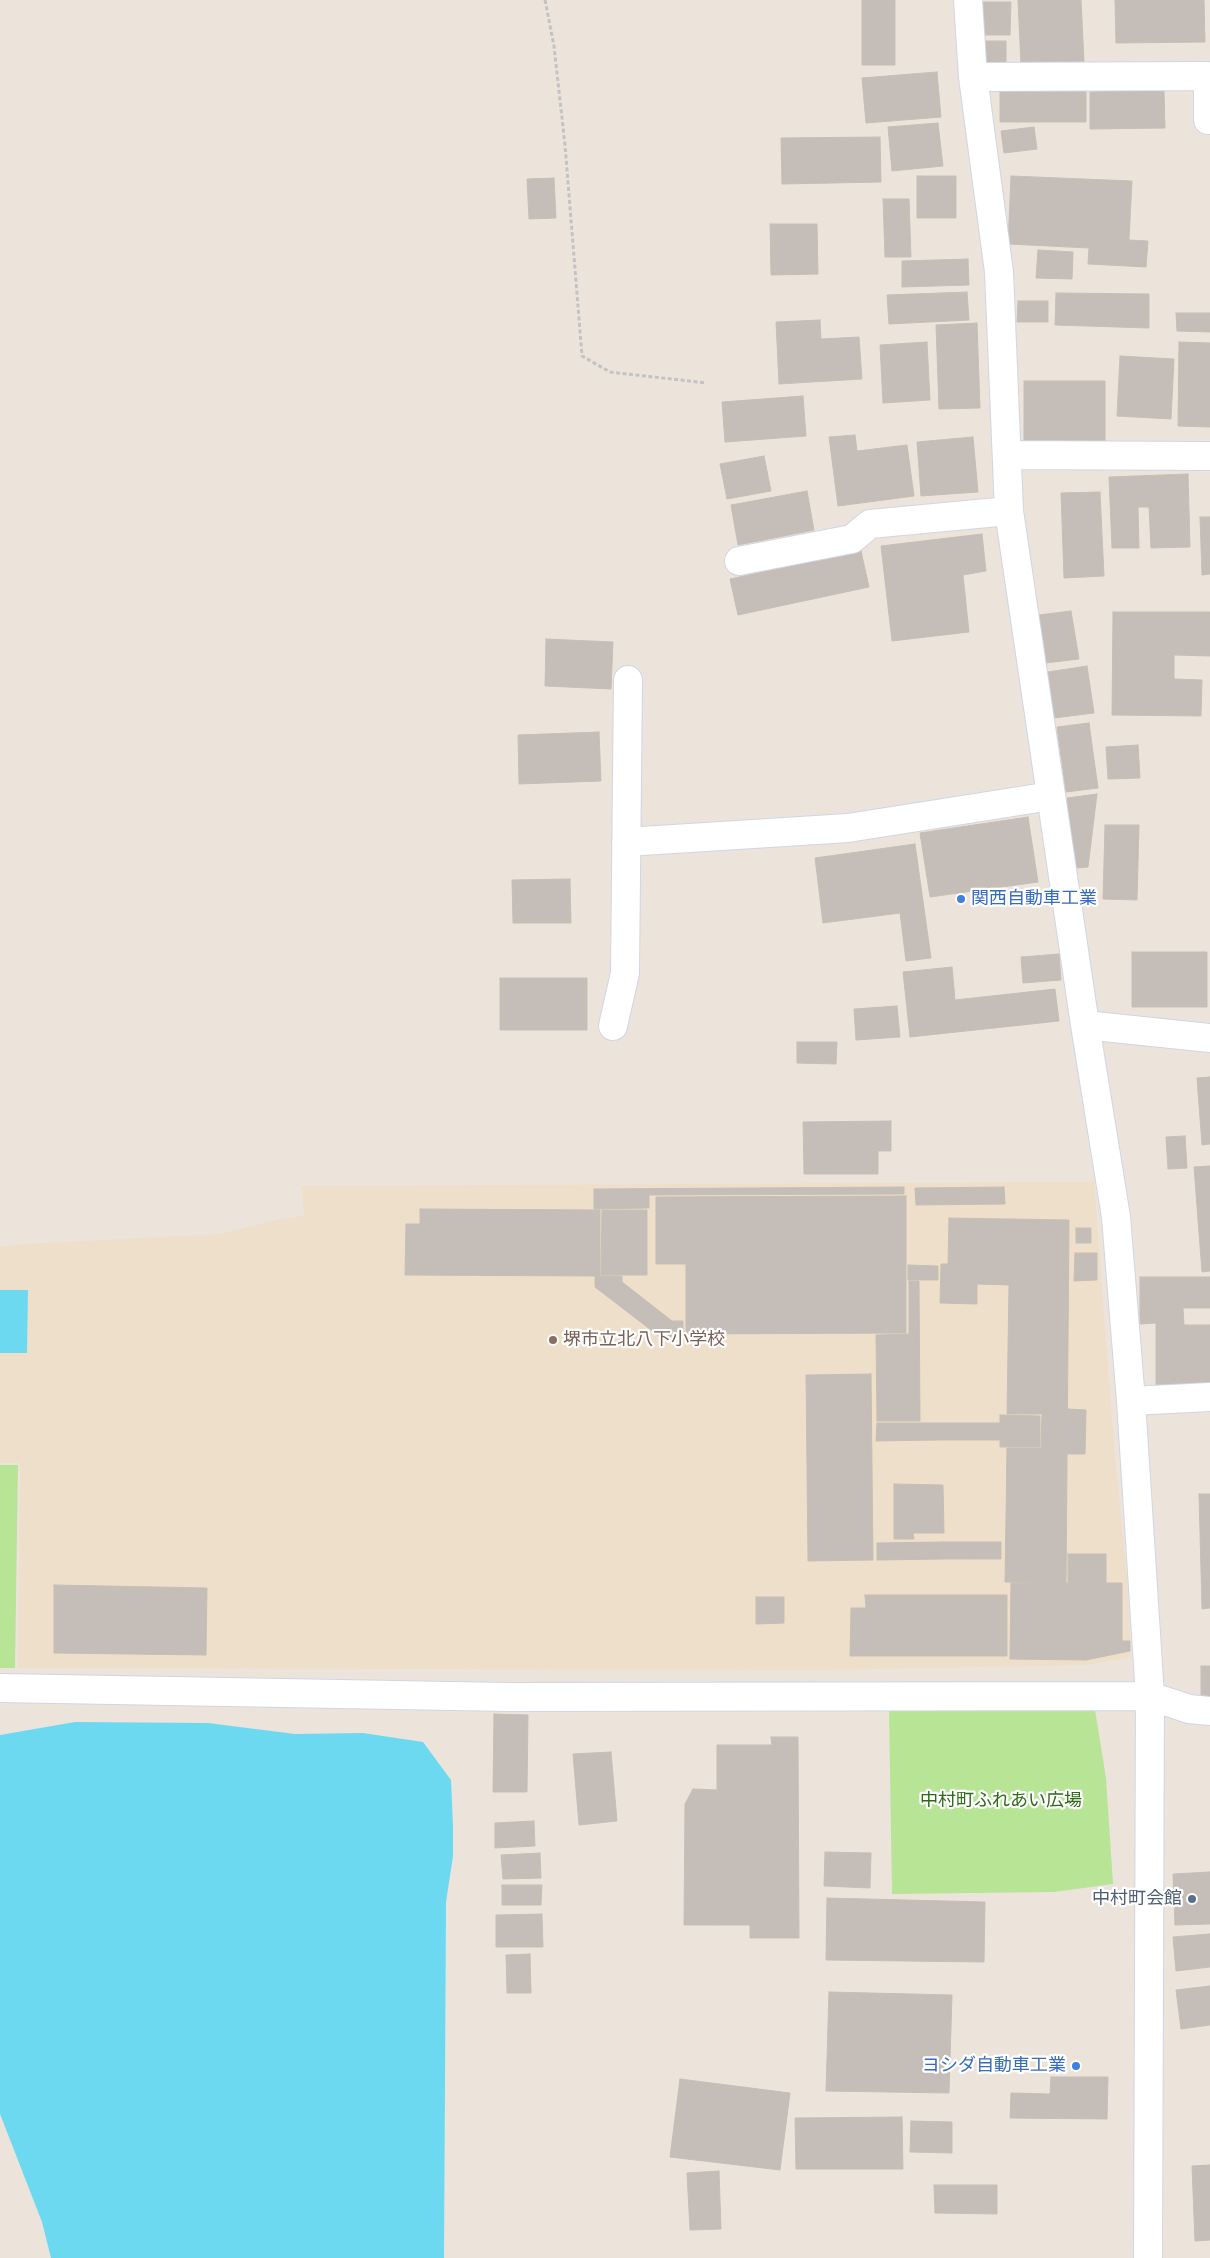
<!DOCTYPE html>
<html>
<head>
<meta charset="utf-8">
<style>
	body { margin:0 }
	canvas { display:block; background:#ece3db }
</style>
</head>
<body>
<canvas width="1210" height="2258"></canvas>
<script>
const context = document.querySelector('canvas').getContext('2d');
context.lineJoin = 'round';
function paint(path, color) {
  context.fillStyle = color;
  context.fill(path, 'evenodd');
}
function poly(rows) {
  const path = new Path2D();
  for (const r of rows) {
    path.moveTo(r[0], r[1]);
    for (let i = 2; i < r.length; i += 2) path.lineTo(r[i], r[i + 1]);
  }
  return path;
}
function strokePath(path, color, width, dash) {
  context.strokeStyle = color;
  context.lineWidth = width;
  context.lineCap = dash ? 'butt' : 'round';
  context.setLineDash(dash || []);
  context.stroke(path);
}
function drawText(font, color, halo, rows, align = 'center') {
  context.font = font + ' Cabin,"Noto Sans JP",sans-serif';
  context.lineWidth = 4.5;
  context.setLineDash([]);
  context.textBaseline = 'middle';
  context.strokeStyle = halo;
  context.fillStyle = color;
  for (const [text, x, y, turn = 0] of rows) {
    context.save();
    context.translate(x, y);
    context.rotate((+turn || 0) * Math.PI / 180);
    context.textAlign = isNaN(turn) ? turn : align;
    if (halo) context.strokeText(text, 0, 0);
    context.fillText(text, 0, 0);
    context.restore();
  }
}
paint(poly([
	[1094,1182,1113,1433,1127,1580,1131,1657,1086,1665,824,1670,18,1668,20,1463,0,1463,0,1247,25,1244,221,1234,279,1219,304,1216,302,1186]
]), '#eedfca');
paint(poly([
	[0,1465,18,1465,15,1668,0,1668],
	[889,1709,1095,1710,1106,1778,1113,1884,1054,1892,892,1894]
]), '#b8e496');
paint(poly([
	[0,1290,28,1290,27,1353,0,1353],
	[75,1722,208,1723,295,1734,363,1733,423,1742,451,1780,453,1826,453,1856,446,1902,444,2258,51,2258,42,2222,0,2114,0,1735]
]), '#6cd9f0');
const building = poly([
	[862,0,895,0,895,65,862,65,862,0],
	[1018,0,1081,0,1084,62,1021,65,1018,0],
	[1115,0,1204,0,1205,42,1116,43,1115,0],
	[981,2,1011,2,1010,35,980,35,981,2],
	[980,41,1006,41,1006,70,980,70,980,41],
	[937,72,941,117,866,123,862,78,937,72],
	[1164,90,1165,128,1090,129,1090,92,1164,90],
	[1000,91,1086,91,1086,122,1000,122,1000,91],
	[938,123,943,166,892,171,888,127,938,123],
	[1034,127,1037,149,1004,153,1001,131,1034,127],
	[880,137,881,182,782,184,781,138,880,137],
	[917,176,956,176,956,218,917,218,917,176],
	[1011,176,1132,181,1129,240,1148,241,1146,267,1088,264,1089,248,1008,244,1011,176],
	[554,178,556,218,529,219,527,179,554,178],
	[883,199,909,199,911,257,885,257,883,199],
	[770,224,817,224,818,274,771,275,770,224],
	[1038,250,1073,252,1072,279,1036,278,1038,250],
	[968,259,969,285,902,287,902,261,968,259],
	[967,292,969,320,889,324,887,295,967,292],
	[1056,293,1149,294,1149,328,1055,325,1056,293],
	[1018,301,1048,301,1048,322,1017,322,1018,301],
	[1176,313,1210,313,1210,332,1177,331,1176,313],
	[820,320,821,339,859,337,862,379,779,384,776,322,820,320],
	[977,323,980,408,939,409,936,325,977,323],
	[927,342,930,400,883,403,880,345,927,342],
	[1179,342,1210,343,1210,427,1178,426,1179,342],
	[1120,356,1174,359,1171,419,1117,416,1120,356],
	[1024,381,1105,381,1105,444,1024,444,1024,381],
	[803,396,806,436,725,442,722,402,803,396],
	[855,435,857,451,907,445,914,496,838,506,829,437,855,435],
	[973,437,978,492,921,496,917,442,973,437],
	[764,456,771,491,727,499,720,464,764,456],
	[1188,474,1190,547,1151,548,1149,507,1138,507,1139,548,1112,548,1109,477,1188,474],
	[807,491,814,530,738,545,731,505,807,491],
	[1100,492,1104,576,1064,578,1061,493,1100,492],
	[1200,517,1210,517,1210,574,1202,575,1200,517],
	[982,534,986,571,963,575,969,632,892,641,881,546,982,534],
	[861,551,869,587,738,615,730,579,861,551],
	[1071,611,1079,659,1046,663,1039,615,1071,611],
	[1113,612,1210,612,1210,656,1174,655,1174,679,1202,680,1201,716,1112,715,1113,612],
	[546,639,613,642,611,689,545,686,546,639],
	[1087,666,1094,713,1054,718,1048,672,1087,666],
	[1089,723,1098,788,1066,792,1057,727,1089,723],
	[599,732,601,781,519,784,518,735,599,732],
	[1138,745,1140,778,1108,779,1106,747,1138,745],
	[1097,794,1088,867,1076,868,1067,798,1097,794],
	[1028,817,1038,882,930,897,920,833,1028,817],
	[1105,825,1139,825,1137,900,1103,899,1105,825],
	[915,844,931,958,906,961,900,913,823,923,815,858,915,844],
	[570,879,571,923,513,923,512,880,570,879],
	[1132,952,1207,952,1207,1007,1132,1007,1132,952],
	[1059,954,1061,980,1023,983,1021,957,1059,954],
	[952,967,955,1000,1055,989,1059,1021,910,1037,903,972,952,967],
	[500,978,587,978,587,1030,500,1030,500,978],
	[897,1006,900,1037,856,1040,854,1009,897,1006],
	[797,1042,837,1042,836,1064,797,1063,797,1042],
	[1210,1077,1210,1144,1202,1145,1197,1078,1210,1077],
	[891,1121,891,1151,878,1151,878,1174,804,1174,803,1122,891,1121],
	[1185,1136,1187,1168,1168,1169,1166,1137,1185,1136],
	[1210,1166,1210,1271,1202,1272,1194,1167,1210,1166],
	[904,1187,904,1194,649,1195,649,1208,594,1209,594,1189,904,1187],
	[1004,1187,1005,1204,916,1205,915,1188,1004,1187],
	[906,1196,906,1333,686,1334,686,1264,656,1264,656,1197,906,1196],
	[420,1209,600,1210,600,1276,405,1275,406,1224,420,1224,420,1209],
	[602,1210,647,1210,647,1275,601,1275,602,1210],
	[949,1218,1069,1220,1066,1583,1005,1582,1007,1448,1041,1448,1042,1414,1007,1414,1009,1285,977,1284,977,1304,940,1303,941,1264,948,1264,949,1218],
	[1076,1228,1091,1228,1091,1243,1076,1243,1076,1228],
	[1075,1253,1097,1253,1097,1280,1074,1281,1075,1253],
	[908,1265,938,1266,938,1280,908,1280,908,1265],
	[595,1276,622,1276,622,1282,672,1321,683,1321,683,1340,664,1340,595,1287,595,1276],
	[1140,1277,1210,1277,1210,1308,1183,1308,1184,1325,1210,1325,1210,1385,1156,1385,1156,1323,1140,1324,1140,1277],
	[909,1281,919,1281,920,1421,877,1421,876,1335,909,1334,909,1281],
	[871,1374,873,1560,808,1561,806,1375,871,1374],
	[1068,1409,1086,1410,1085,1454,1067,1454,1068,1409],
	[1000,1415,1040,1416,1040,1447,1000,1447,1000,1415],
	[877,1423,937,1423,937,1440,876,1441,877,1423],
	[937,1423,969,1423,970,1440,937,1440,937,1423],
	[969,1423,1000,1423,1000,1440,970,1440,969,1423],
	[894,1484,943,1485,944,1533,913,1533,914,1539,894,1539,894,1484],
	[1199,1494,1210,1494,1210,1608,1202,1609,1199,1494],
	[942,1542,942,1559,877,1560,877,1543,942,1542],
	[942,1542,974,1542,975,1559,942,1559,942,1542],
	[974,1542,1001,1542,1001,1559,975,1559,974,1542],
	[1068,1554,1106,1554,1106,1583,1068,1583,1068,1554],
	[1011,1583,1122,1583,1122,1641,1130,1641,1130,1651,1086,1660,1010,1659,1011,1583],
	[54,1585,207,1588,206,1655,54,1653,54,1585],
	[865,1595,1007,1595,1007,1656,850,1656,851,1608,866,1608,865,1595],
	[756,1597,784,1597,784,1623,756,1624,756,1597],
	[1201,1666,1210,1666,1210,1696,1201,1696,1201,1666],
	[494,1714,528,1715,527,1792,493,1792,494,1714],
	[771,1737,798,1737,799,1938,750,1938,750,1925,717,1925,717,1745,772,1745,771,1737],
	[611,1752,617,1821,579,1825,573,1754,611,1752],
	[693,1789,717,1790,717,1925,684,1925,685,1804,693,1789],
	[534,1821,535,1846,495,1848,495,1823,534,1821],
	[825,1852,871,1853,870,1888,824,1886,825,1852],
	[540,1853,541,1878,503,1879,501,1855,540,1853],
	[1210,1872,1210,1924,1175,1925,1173,1874,1210,1872],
	[502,1885,542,1885,541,1905,502,1905,502,1885],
	[827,1898,985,1902,984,1962,826,1960,827,1898],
	[542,1914,543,1947,496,1947,496,1915,542,1914],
	[1210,1934,1210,1967,1176,1971,1173,1937,1210,1934],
	[530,1954,531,1993,507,1993,506,1955,530,1954],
	[1210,1986,1210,2025,1181,2029,1176,1990,1210,1986],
	[829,1992,952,1995,949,2093,826,2091,829,1992],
	[1051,2077,1108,2077,1107,2119,1010,2118,1011,2093,1050,2094,1051,2077],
	[680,2079,790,2093,780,2170,670,2157,680,2079],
	[902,2117,903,2169,796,2169,795,2118,902,2117],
	[911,2121,952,2122,952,2153,910,2152,911,2121],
	[1210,2165,1210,2240,1195,2241,1192,2166,1210,2165],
	[719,2171,721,2229,690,2230,687,2173,719,2171],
	[934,2185,997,2185,997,2214,935,2213,934,2185]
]);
paint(building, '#c4bdb8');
strokePath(building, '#c7bfb5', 1);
const minor = poly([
	[968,0,973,77,999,272,1009,511,1085,1025,1116,1217,1131,1401,1150,1696,1148,2258],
	[973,77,1208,76,1208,120,1210,120],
	[1007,455,1210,456],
	[739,561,852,539,870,524,1009,511],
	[626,842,848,828,1051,796],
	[1085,1025,1210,1038],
	[613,1026,625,973,628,680],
	[1131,1401,1210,1397],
	[0,1688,508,1697,1150,1696,1189,1709,1210,1711]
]);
strokePath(minor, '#d0d6e3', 30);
strokePath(poly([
	[545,0,554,46,565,145,582,356,610,372,706,383]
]), '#c3c3c3', 3, [4, 2.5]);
strokePath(minor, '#fff', 28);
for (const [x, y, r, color] of [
	[961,899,5,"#3f7fe0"],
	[553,1340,5,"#8d6e63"],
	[1192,1899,5,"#5c6f8a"],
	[1076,2066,5,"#3f7fe0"]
]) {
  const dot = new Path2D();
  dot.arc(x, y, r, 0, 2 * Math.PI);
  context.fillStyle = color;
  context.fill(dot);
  strokePath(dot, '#fff', 2);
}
drawText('18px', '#366cbe', '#fff', [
	["関西自動車工業",971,899],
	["ヨシダ自動車工業",1066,2066,"right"]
], 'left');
drawText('18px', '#785e54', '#fff', [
	["堺市立北八下小学校",563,1340]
], 'left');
drawText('18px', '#306819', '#fff', [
	["中村町ふれあい広場",1001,1801]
]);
drawText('18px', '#4e5e75', '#fff', [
	["中村町会館",1182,1899]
], 'right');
</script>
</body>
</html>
